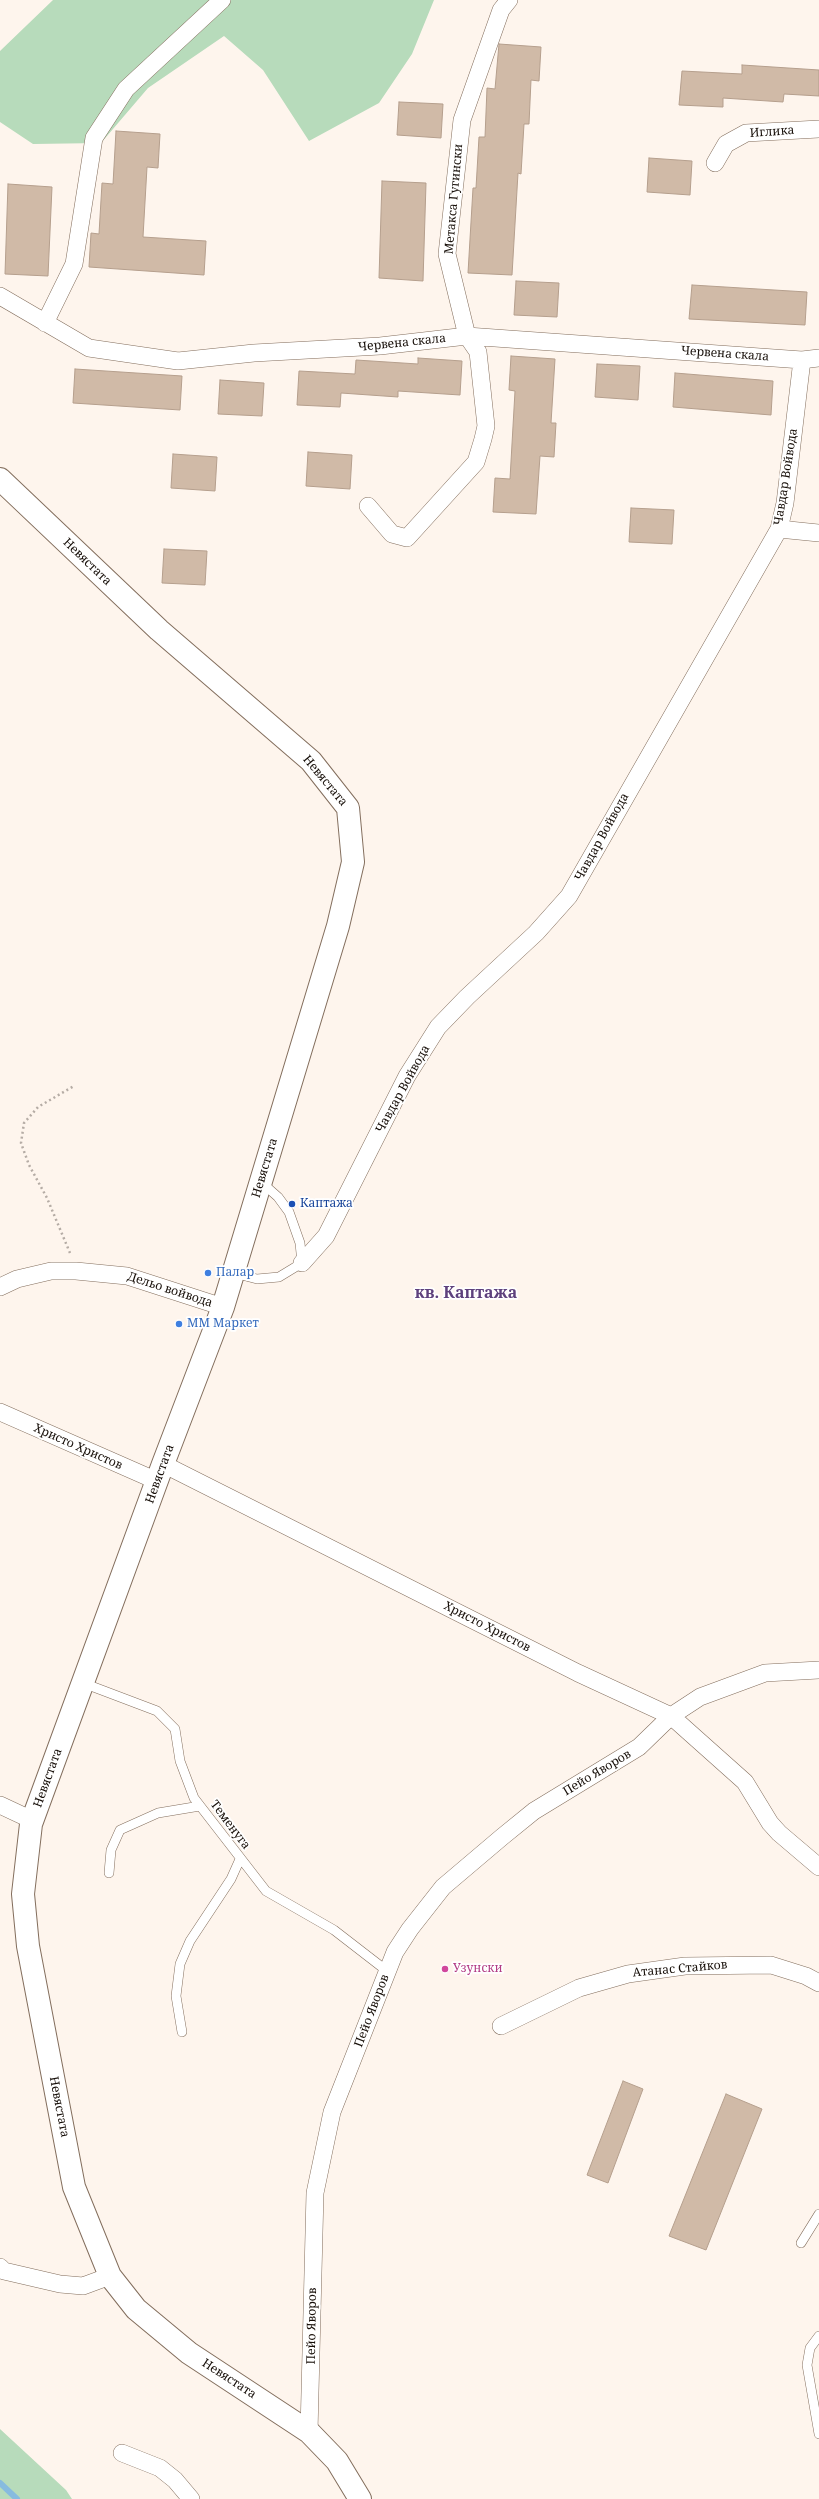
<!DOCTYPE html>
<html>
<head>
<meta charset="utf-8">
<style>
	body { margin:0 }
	canvas { display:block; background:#fef5ed }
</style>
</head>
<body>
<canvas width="819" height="2499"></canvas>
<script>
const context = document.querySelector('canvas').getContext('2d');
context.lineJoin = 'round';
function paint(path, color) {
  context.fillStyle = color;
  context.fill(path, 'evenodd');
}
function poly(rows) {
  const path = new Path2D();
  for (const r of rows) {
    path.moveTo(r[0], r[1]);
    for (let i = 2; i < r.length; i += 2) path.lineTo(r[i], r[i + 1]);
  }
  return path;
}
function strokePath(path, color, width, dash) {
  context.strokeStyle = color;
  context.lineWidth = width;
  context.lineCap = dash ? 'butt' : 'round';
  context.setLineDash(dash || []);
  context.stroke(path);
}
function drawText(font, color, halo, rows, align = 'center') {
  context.font = font + ' "Noto Serif",serif';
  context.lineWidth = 3.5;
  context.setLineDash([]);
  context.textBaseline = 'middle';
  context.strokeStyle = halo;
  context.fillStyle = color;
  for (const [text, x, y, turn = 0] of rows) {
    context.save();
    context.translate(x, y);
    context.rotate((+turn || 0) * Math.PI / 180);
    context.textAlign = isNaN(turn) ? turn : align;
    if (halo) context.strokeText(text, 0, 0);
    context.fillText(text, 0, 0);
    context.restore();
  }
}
paint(poly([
	[53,0,434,0,412,54,379,103,309,141,263,70,224,36,148,88,101,143,33,144,0,122,0,51],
	[0,2429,66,2490,72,2499,0,2499]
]), '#b7dbbb');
strokePath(poly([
	[0,2483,17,2499]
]), '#87bbdf', 6);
const building = poly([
	[499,44,541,47,539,81,531,80,529,124,524,124,521,174,518,173,512,275,468,273,473,188,476,188,479,137,485,137,487,88,495,89,499,44],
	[742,65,819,70,819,96,784,94,783,102,723,98,723,107,679,105,682,71,742,74,742,65],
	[399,102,443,104,441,138,397,135,399,102],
	[116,131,160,134,158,168,147,167,143,237,206,241,204,275,89,267,91,233,99,234,102,183,113,184,116,131],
	[649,158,692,161,690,195,647,192,649,158],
	[382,181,426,183,423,281,379,278,382,181],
	[8,184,52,187,48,276,5,274,8,184],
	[516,281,559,283,557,317,514,315,516,281],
	[692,285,807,292,805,325,689,319,692,285],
	[511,356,555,359,551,423,556,423,554,457,540,456,536,514,493,512,495,478,510,479,515,391,509,390,511,356],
	[418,358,462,361,460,395,398,391,398,397,341,393,340,407,297,405,299,371,355,374,356,360,418,364,418,358],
	[597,364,640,366,638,400,595,397,597,364],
	[75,369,182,376,180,410,73,403,75,369],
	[675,373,773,381,771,415,673,407,675,373],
	[220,380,264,383,262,416,218,414,220,380],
	[308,452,352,455,350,489,306,486,308,452],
	[173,454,217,457,215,491,171,488,173,454],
	[631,508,674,510,672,544,629,542,631,508],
	[164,549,207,551,205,585,162,583,164,549],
	[623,2081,643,2089,608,2183,587,2175,623,2081],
	[726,2094,762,2109,706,2250,669,2236,726,2094]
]);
paint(building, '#d0baa7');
strokePath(building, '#b59f8d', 1);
const service = poly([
	[234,1273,257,1279,279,1277,302,1263,300,1243,289,1212,278,1197,261,1182],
	[83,1683,157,1711,175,1729,180,1761,194,1798,266,1891,334,1930,387,1971],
	[109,1873,111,1850,120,1830,158,1813,200,1806],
	[182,2032,176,1996,180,1964,190,1941,231,1879,240,1859],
	[801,2243,819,2214],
	[819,2336,810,2348,807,2365,819,2434]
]);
const minor = poly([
	[715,163,726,144,746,133,819,129],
	[0,296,89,348,178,361,254,353,380,346,467,336,802,360,819,358],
	[45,323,74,264,94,138,126,89,222,0],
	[368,506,392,534,407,538,476,462,483,439,486,426,478,352,467,336,447,254,462,120,501,10,509,0],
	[779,529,819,533],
	[302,1263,326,1236,407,1076,438,1027,467,997,536,933,569,896,779,529,785,503,802,360],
	[0,1287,17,1279,51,1271,76,1271,127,1276,223,1307],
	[0,1412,157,1481],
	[163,1464,578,1673,671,1716,745,1782,770,1823,779,1833,819,1867],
	[0,1805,32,1820],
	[501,2026,579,1988,628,1974,685,1966,771,1965,806,1976,819,1983],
	[0,2267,4,2271,60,2284,83,2286,110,2276],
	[309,2432,315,2193,332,2112,395,1952,410,1929,443,1887,502,1837,534,1811,639,1747,671,1716,700,1697,765,1673,819,1670],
	[122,2453,160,2468,175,2480,191,2499]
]);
const tertiary = poly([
	[0,479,159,630,311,761,348,808,353,862,338,926,223,1307,163,1464,31,1824,23,1894,28,1946,74,2187,110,2276,136,2309,189,2353,309,2432,337,2461,360,2499]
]);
strokePath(service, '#836e5d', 10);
strokePath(minor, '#836e5d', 18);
strokePath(tertiary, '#836e5d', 24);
strokePath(poly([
	[70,1253,47,1198,29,1165,21,1143,24,1123,38,1107,74,1086]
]), '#b5aca5', 2.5, [2, 3]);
strokePath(service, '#fff', 9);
strokePath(minor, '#fff', 17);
strokePath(tertiary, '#fff', 22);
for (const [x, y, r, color] of [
	[292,1204,4,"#1a4fb4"],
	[208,1273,4,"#3f7fe0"],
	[179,1324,4,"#3f7fe0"],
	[445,1969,4,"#d1479c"]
]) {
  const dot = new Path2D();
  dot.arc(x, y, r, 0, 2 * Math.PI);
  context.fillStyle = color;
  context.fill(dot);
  strokePath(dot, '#fff', 1.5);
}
drawText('12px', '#160e08', '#fff', [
	["Иглика",772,132,-4],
	["Метакса Гугински",454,199,-85],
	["Червена скала",402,343,-6],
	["Червена скала",725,354,4],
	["Чавдар Войвода",786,477,-81],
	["Невястата",87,562,44],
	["Невястата",325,781,50],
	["Чавдар Войвода",602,837,-61],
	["Чавдар Войвода",403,1089,-61],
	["Невястата",265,1168,-73],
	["Дельо войвода",170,1290,18],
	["Христо Христов",78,1447,24],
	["Невястата",160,1474,-70],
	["Христо Христов",487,1627,27],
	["Пейо Яворов",597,1773,-31],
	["Невястата",48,1778,-70],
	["Теменуга",230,1825,53],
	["Атанас Стайков",680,1969,-5],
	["Пейо Яворов",372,2011,-69],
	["Невястата",59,2107,79],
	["Пейо Яворов",312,2326,-89],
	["Невястата",229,2379,33]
]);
drawText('12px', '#164399', '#fff', [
	["Каптажа",300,1204]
], 'left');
drawText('12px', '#366cbe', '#fff', [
	["Палар",216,1273],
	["ММ Маркет",187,1324]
], 'left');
drawText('12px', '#b23c85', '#fff', [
	["Узунски",453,1969]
], 'left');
drawText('bold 16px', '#5e417d', '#fff', [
	["кв. Каптажа",466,1293]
]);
</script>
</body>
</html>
